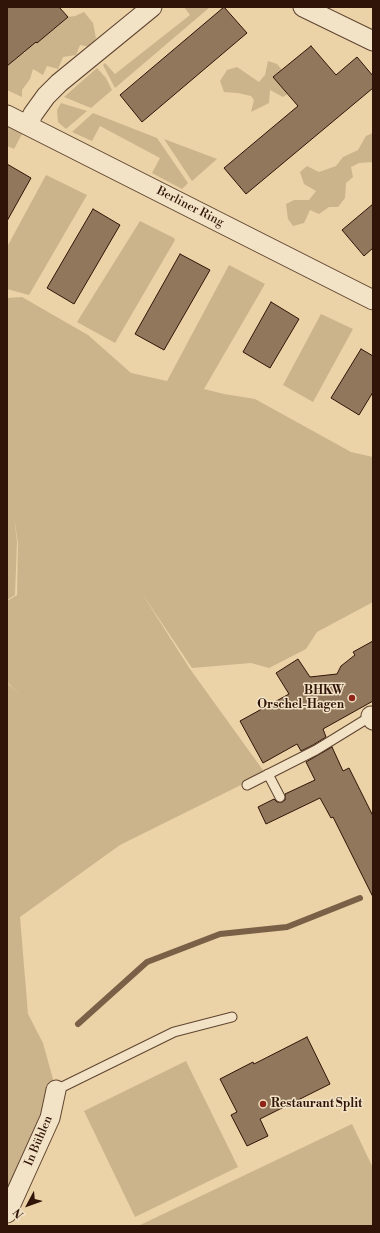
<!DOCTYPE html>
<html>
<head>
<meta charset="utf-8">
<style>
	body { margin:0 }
	#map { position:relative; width:380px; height:1233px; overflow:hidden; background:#ebd3a7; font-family:"Libre Bodoni",serif }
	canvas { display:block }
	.frame { position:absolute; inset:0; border:8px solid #301408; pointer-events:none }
	.north { position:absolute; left:8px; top:1185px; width:40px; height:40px; -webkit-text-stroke:3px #f2e2c6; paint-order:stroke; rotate:229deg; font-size:11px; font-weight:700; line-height:16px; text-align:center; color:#301408 }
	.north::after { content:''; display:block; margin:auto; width:14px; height:18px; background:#301408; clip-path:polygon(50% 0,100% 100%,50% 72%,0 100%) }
</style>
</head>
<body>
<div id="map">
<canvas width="380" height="1233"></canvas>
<div class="frame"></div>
<div class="north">N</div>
</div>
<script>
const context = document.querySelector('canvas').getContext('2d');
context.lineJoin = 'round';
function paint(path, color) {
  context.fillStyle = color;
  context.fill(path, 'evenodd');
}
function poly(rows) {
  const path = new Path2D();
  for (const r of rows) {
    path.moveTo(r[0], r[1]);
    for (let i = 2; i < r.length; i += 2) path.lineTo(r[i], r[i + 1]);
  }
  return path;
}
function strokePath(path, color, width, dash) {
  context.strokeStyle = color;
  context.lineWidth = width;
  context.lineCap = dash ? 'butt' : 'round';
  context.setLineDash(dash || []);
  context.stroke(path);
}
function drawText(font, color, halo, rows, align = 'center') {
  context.font = font + ' "Libre Bodoni",serif';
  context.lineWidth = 3;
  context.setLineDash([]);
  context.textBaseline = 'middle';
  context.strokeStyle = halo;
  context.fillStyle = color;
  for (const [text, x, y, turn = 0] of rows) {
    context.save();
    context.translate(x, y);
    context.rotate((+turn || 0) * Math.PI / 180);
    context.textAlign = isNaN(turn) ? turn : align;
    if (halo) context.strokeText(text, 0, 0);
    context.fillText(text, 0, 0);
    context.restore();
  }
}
paint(poly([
	[184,7,210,7,115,88,103,65,105,63,115,74,190,15],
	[84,12,93,23,96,38,90,47,80,45,76,55,63,57,58,69,47,66,43,75,33,69,30,79,22,90,22,97,7,90,7,66,16,58,20,42,24,54,28,46,31,36,37,43,67,17,75,16],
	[268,61,277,64,282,70,274,77,286,93,291,92,283,97,270,90,269,103,251,112,254,100,251,96,238,93,224,92,220,81,227,70,237,67,259,82,265,75],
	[97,68,106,78,112,90,91,108,64,97],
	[61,103,87,111,66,129,58,122,57,110],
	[93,113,157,138,188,183,182,189,152,173,160,158,100,126,92,141,72,132],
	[7,126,22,134,14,149,7,146],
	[373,133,373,162,359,163,351,167,353,177,346,183,345,198,338,207,329,207,319,214,310,210,304,223,293,226,288,219,286,204,294,200,309,200,316,191,304,184,300,172,307,166,319,172,336,166,343,157,358,150,366,136],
	[164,139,217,159,192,181],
	[46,175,87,195,29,295,7,289,7,247],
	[140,221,174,238,175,240,115,343,77,322],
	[229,265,265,284,204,389,224,394,255,399,351,452,373,457,373,602,317,632,306,649,269,668,251,663,192,668,141,592,190,669,265,773,120,845,20,917,28,1014,43,1043,56,1090,7,1213,7,683,20,695,7,682,7,601,17,595,18,544,14,516,17,542,15,595,7,600,7,298,22,297,88,335,131,373,167,381],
	[321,314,353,329,313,402,283,385],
	[186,1061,238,1167,135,1217,84,1111],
	[352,1124,373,1168,373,1226,138,1226]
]), '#cbb38c');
strokePath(poly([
	[78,1024,147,962,220,934,287,927,360,898]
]), '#7a6047', 6);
const building = poly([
	[7,7,59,7,68,17,37,43,36,42,7,66,7,7],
	[224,7,247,33,142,122,120,95,224,7],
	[311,46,336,75,357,57,373,76,373,88,246,194,224,168,298,106,273,77,311,46],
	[7,164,31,178,7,221,7,164],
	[373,204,373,248,364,256,342,230,373,204],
	[93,209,120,225,74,304,47,288,93,209],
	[180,254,210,270,164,350,135,334,180,254],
	[271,302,299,319,270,368,243,352,271,302],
	[361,349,373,356,373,392,359,415,331,398,361,349],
	[373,641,373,701,323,729,326,737,313,745,301,751,297,744,263,763,240,721,289,694,276,673,298,659,310,677,337,674,341,666,355,655,353,652,373,641],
	[332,747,343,771,349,768,373,816,373,897,333,817,331,818,320,798,266,824,258,807,274,799,277,802,282,802,285,800,285,794,315,780,306,762,332,747],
	[307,1037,330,1084,260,1119,268,1136,247,1146,231,1115,237,1112,220,1079,253,1062,254,1064,307,1037]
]);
paint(building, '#91775b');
strokePath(building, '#301408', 1);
const service = poly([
	[268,774,280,797],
	[247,785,316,750,373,715],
	[56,1090,174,1032,232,1017]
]);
const minor = poly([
	[303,7,373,41],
	[7,115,373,300],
	[28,125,33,114,46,96,59,83,152,7],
	[371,716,373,720],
	[7,1213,50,1118,56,1090]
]);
strokePath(service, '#5f4430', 11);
strokePath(minor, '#5f4430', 21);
strokePath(service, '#f2e2c6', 9);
strokePath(minor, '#f2e2c6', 19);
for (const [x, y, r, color] of [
	[352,698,4,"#8f2418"],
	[263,1104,4,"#8f2418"]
]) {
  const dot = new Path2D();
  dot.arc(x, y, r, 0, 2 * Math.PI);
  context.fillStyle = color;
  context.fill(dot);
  strokePath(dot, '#f2e2c6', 1.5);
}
drawText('12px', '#301408', '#f2e2c6', [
	["Berliner Ring",190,207,27],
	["In Bühlen",39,1141,-67]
]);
drawText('bold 12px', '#301408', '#f2e2c6', [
	["BHKW",344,691],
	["Orschel-Hagen",344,705],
	["Restaurant Split",271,1104,"left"]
], 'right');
</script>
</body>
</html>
